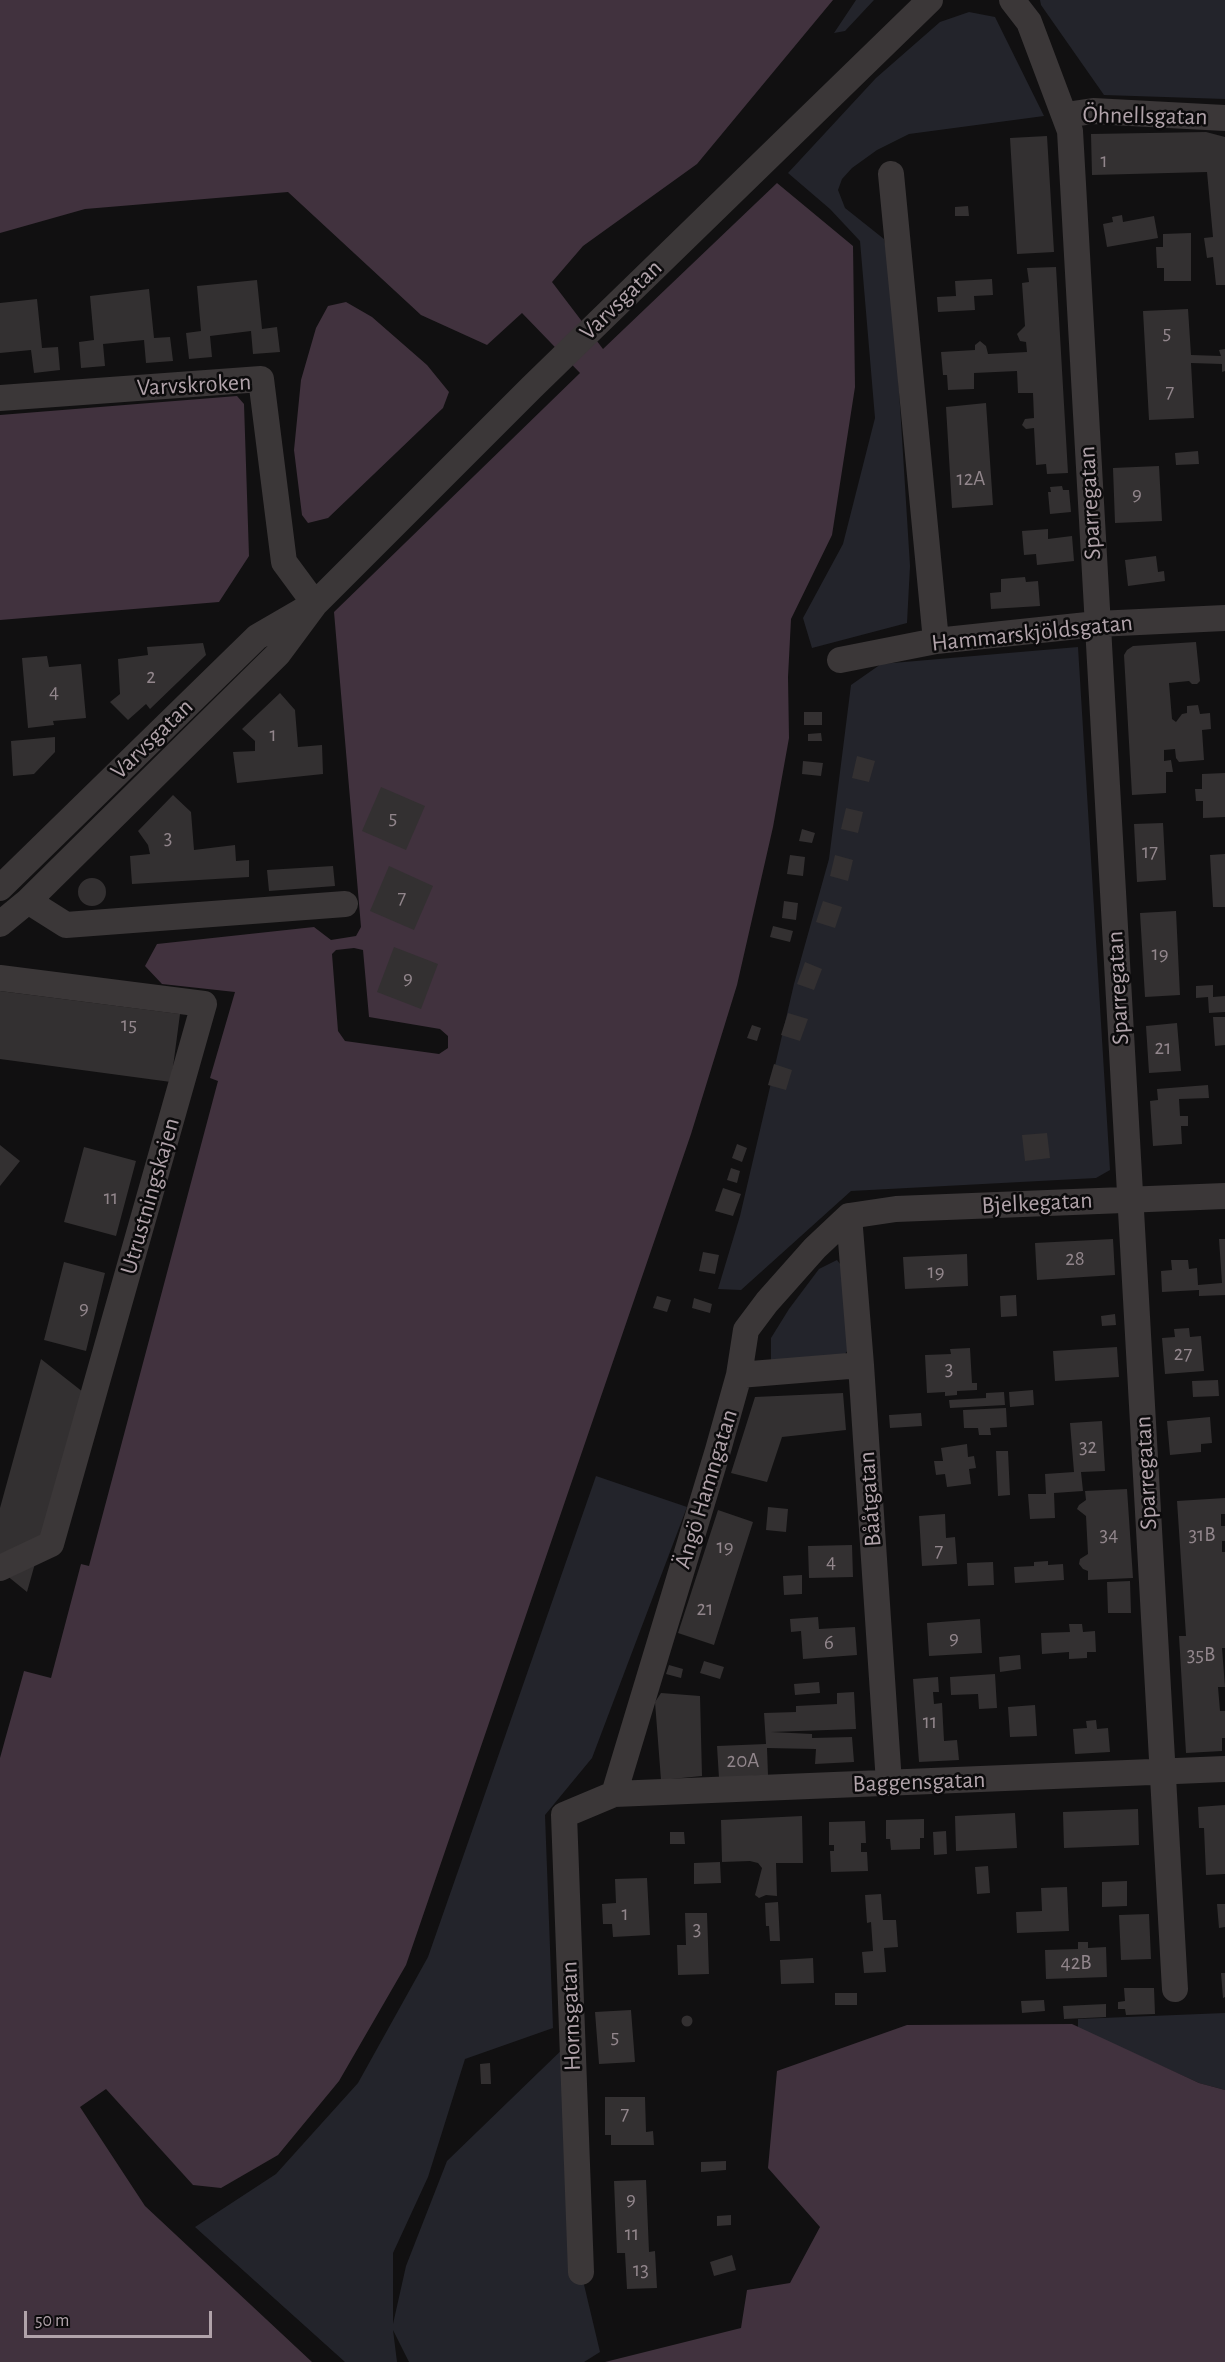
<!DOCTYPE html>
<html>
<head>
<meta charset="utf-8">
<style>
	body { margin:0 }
	#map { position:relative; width:1225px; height:2362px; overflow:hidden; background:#111011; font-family:"Alegreya Sans",sans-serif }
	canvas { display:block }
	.scale { position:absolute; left:24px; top:2311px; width:188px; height:27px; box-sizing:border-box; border:3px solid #b1a3aa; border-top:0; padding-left:8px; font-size:18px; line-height:21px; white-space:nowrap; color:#b1a3aa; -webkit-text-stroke:4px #0c0b0c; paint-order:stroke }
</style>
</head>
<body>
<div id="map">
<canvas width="1225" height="2362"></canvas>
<div class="scale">50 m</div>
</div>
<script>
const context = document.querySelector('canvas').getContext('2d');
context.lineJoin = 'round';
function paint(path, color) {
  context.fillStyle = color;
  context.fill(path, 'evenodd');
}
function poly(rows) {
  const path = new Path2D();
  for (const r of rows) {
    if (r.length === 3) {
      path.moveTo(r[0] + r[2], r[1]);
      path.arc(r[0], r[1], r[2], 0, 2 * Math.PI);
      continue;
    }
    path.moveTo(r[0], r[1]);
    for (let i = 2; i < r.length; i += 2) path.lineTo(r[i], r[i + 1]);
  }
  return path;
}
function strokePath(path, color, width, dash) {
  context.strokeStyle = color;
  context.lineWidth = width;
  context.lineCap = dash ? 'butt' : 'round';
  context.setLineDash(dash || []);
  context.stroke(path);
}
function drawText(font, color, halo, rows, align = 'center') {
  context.font = font + ' "Alegreya Sans",sans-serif';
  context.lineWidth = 5;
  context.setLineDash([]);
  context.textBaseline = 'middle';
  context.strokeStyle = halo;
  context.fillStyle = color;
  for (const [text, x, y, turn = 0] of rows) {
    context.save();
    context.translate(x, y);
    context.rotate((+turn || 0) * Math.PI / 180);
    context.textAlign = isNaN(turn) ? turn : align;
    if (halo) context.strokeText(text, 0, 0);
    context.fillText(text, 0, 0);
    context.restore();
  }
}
paint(poly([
	[856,0,874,0,845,31,834,33],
	[1040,0,1225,0,1225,99,1104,95,1041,5],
	[969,12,995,17,1044,116,909,134,877,150,852,168,842,179,838,190,845,208,884,239,892,278,910,566,907,623,812,648,803,618,843,544,875,418,860,241,830,209,788,173,876,78,940,22],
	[1078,647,1110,1170,1096,1178,851,1191,741,1290,718,1289,740,1216,794,984,829,859,851,685,881,664],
	[837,1260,844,1269,848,1350,842,1358,771,1364,771,1338,789,1309,819,1269],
	[596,1476,687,1507,592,1758,545,1815,553,2028,465,2059,428,2177,393,2253,393,2324,406,2266,447,2161,571,2041,581,2272,600,2352,584,2362,409,2362,393,2330,397,2362,345,2362,195,2227,276,2174,358,2083,428,1957],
	[1225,2013,1225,2090,1199,2083,1078,2028,1078,2019]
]), '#23242b');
paint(poly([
	[0,0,833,0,697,164,583,246,552,282,603,349,777,183,853,246,855,387,832,535,791,619,788,677,789,738,773,827,737,985,691,1134,406,1965,339,2081,278,2155,221,2188,193,2185,106,2089,80,2107,145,2206,312,2362,0,2362,0,1758,24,1671,51,1678,81,1564,89,1566,218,1081,210,1078,235,992,162,984,145,966,157,944,314,927,331,940,356,936,361,927,334,612,580,373,522,313,487,345,421,315,288,192,85,209,0,233],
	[354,948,363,950,369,1017,440,1029,448,1036,448,1048,439,1054,345,1041,338,1031,332,954,336,950],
	[346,302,372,317,427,365,449,392,443,408,328,518,308,523,302,515,294,450,301,380,316,328,328,306],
	[237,396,244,404,249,556,219,602,0,620,0,415],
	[1072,2024,1199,2083,1225,2090,1225,2362,605,2362,741,2328,747,2290,790,2283,820,2227,768,2168,777,2071,907,2025]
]), '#41323e');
paint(poly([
	[1206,132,1225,137,1225,285,1216,285,1213,257,1207,258,1204,238,1213,237,1207,172,1092,175,1091,134],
	[1047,136,1054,252,1017,254,1010,138],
	[968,206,969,216,955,216,955,207],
	[1122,215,1123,222,1154,216,1158,238,1107,247,1103,224,1113,222,1112,217],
	[1191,233,1191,281,1164,281,1164,268,1157,268,1156,247,1163,247,1163,234],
	[1056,267,1068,473,1047,474,1046,464,1036,465,1034,428,1026,429,1022,425,1025,419,1034,418,1033,393,1018,393,1017,371,974,373,974,389,948,390,947,375,943,375,941,352,975,350,975,345,980,341,986,346,988,354,1027,352,1026,342,1020,341,1017,334,1025,326,1022,283,1029,282,1027,268],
	[992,279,993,295,974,296,975,310,938,312,937,297,956,296,955,281],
	[257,280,262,329,277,327,280,352,253,354,251,331,210,336,212,357,189,359,186,333,201,331,197,286],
	[149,289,154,338,170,337,173,361,146,363,144,340,103,344,105,366,81,368,79,342,94,340,90,296],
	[37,299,42,348,58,347,60,370,34,373,31,350,0,353,0,303],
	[1188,309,1191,355,1221,356,1219,350,1225,349,1225,371,1222,372,1222,364,1191,363,1194,418,1149,420,1143,311],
	[986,403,993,505,952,508,946,407],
	[1198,451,1199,464,1176,465,1175,453],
	[1159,466,1162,521,1115,523,1113,468],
	[1062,486,1063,490,1069,490,1071,512,1050,514,1048,492,1051,492,1050,487],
	[1048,529,1048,539,1072,536,1074,561,1037,565,1036,554,1024,555,1022,531],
	[1156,556,1158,572,1164,571,1165,581,1128,586,1125,560],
	[1025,577,1026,582,1038,581,1040,606,991,609,990,593,1001,592,1001,579],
	[1196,642,1200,681,1197,684,1192,684,1189,681,1169,683,1172,719,1176,722,1182,714,1187,713,1187,706,1198,705,1200,714,1210,713,1211,729,1202,730,1204,760,1179,762,1176,758,1175,749,1164,750,1164,761,1171,760,1173,772,1166,772,1166,793,1132,795,1124,655,1127,650,1133,646],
	[203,643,206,655,150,709,146,704,128,720,110,702,120,694,118,659,148,655,147,647],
	[47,656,49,667,81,664,86,718,53,721,54,725,28,728,22,658],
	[280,693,295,710,298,747,322,745,323,774,237,783,233,752,255,751,255,741,242,729],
	[804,712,822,712,822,725,804,725],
	[821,733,822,741,808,741,808,734],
	[55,737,55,752,34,774,13,776,11,741],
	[857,756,875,761,869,782,852,778],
	[803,761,823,763,821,776,802,774],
	[1225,773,1225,817,1203,818,1203,801,1196,801,1195,789,1202,789,1202,774],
	[381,787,425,806,406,850,362,831],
	[173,795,191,812,194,850,235,845,236,861,249,860,249,877,132,884,130,856,150,854,148,845,138,831],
	[846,808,863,812,858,833,841,829],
	[1163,823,1166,880,1137,882,1134,824],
	[802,829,815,833,812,843,799,841],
	[1225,854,1225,907,1213,907,1210,855],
	[790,855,805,857,803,876,787,874],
	[835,855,853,860,848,881,830,876],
	[333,866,335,886,269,891,267,870],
	[389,866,433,886,414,930,370,911],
	[92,892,14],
	[784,901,798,903,796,920,782,918],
	[823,901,842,907,835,928,816,922],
	[1176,911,1180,995,1145,997,1140,913],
	[773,926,793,931,790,942,770,937],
	[394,947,438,964,421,1009,377,992],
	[805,962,822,969,814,990,797,984],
	[1213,985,1213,997,1225,996,1225,1012,1209,1013,1208,997,1196,998,1196,986],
	[0,991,180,1014,171,1082,0,1059],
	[788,1013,808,1019,800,1041,781,1035],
	[1213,1017,1225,1017,1225,1045,1215,1046],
	[1177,1023,1181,1071,1149,1073,1146,1026],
	[752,1025,761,1028,757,1041,747,1038],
	[774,1064,792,1070,786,1090,768,1085],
	[1208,1085,1209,1098,1179,1099,1180,1116,1188,1116,1188,1126,1181,1126,1182,1144,1153,1146,1150,1101,1158,1100,1157,1089],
	[1047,1133,1050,1158,1025,1161,1022,1135],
	[737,1144,747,1148,742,1162,732,1158],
	[0,1145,20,1161,0,1186],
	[84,1147,136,1161,116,1236,64,1222],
	[731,1168,740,1171,737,1183,727,1180],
	[723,1188,741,1194,733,1216,715,1211],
	[1113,1239,1115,1275,1037,1280,1035,1243],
	[1219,1239,1225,1239,1225,1295,1199,1296,1199,1290,1162,1292,1161,1271,1172,1270,1171,1260,1188,1260,1189,1269,1197,1268,1198,1285,1222,1283],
	[703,1252,719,1255,715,1274,699,1271],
	[967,1254,968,1286,905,1289,903,1257],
	[64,1262,105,1273,86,1351,44,1340],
	[1016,1295,1017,1316,1001,1317,1000,1296],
	[657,1296,671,1300,667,1312,653,1308],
	[694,1298,712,1304,710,1313,692,1308],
	[1115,1314,1116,1325,1102,1326,1101,1316],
	[1189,1328,1190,1337,1201,1336,1204,1371,1165,1374,1162,1338,1175,1337,1174,1329],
	[1117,1347,1119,1377,1055,1381,1053,1351],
	[970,1348,972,1383,977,1383,977,1390,957,1391,957,1395,945,1396,945,1392,927,1393,925,1355,951,1354,950,1349],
	[41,1359,83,1392,27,1592,0,1570,0,1508],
	[1218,1380,1219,1396,1193,1397,1192,1381],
	[1033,1390,1034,1405,1010,1407,1009,1392],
	[1004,1392,1005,1405,950,1408,949,1400,986,1398,986,1393],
	[843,1393,846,1430,782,1437,767,1482,731,1473,755,1397],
	[1006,1408,1007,1427,990,1428,991,1435,979,1435,978,1428,964,1428,963,1410],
	[921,1413,922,1426,890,1428,889,1415],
	[1210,1417,1212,1443,1201,1444,1201,1452,1170,1455,1167,1421],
	[1102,1421,1105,1471,1081,1472,1083,1491,1054,1493,1055,1518,1030,1519,1028,1494,1046,1494,1045,1474,1074,1472,1070,1423],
	[967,1444,968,1457,974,1456,976,1468,969,1469,971,1484,947,1487,945,1474,936,1475,934,1461,943,1461,941,1448],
	[996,1451,1008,1451,1010,1495,998,1496],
	[1127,1489,1133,1578,1088,1580,1088,1571,1083,1569,1079,1564,1080,1559,1088,1554,1086,1516,1077,1509,1079,1505,1086,1500,1085,1491],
	[1225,1498,1225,1514,1221,1514,1221,1526,1225,1526,1225,1541,1222,1541,1222,1552,1225,1552,1225,1648,1222,1648,1225,1687,1218,1687,1220,1711,1225,1711,1225,1738,1222,1738,1222,1751,1186,1753,1179,1636,1186,1636,1177,1501],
	[768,1507,788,1509,786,1532,766,1530],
	[718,1510,753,1522,714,1645,678,1633],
	[945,1514,946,1538,955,1537,957,1564,922,1566,919,1516],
	[852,1545,853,1577,809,1578,808,1546],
	[1048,1561,1048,1565,1063,1564,1064,1580,1015,1583,1014,1567,1034,1566,1034,1562],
	[993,1562,994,1585,968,1586,967,1563],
	[802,1575,802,1594,784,1595,783,1576],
	[1130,1581,1131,1613,1108,1613,1107,1582],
	[818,1617,819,1629,855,1627,857,1655,803,1659,801,1631,791,1632,790,1619],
	[980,1619,982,1653,929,1656,927,1623],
	[1069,1624,1082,1624,1083,1632,1095,1631,1096,1652,1087,1652,1087,1658,1069,1659,1069,1652,1042,1654,1041,1633,1070,1632],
	[1020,1655,1021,1669,1000,1672,999,1657],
	[704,1661,724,1667,720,1679,700,1673],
	[669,1665,683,1669,681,1678,666,1674],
	[995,1674,997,1708,979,1709,978,1694,951,1695,950,1677],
	[938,1677,939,1692,933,1692,934,1704,942,1703,944,1741,957,1740,959,1760,919,1762,913,1679],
	[819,1682,820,1693,795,1695,794,1684],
	[854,1692,856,1729,771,1732,812,1734,812,1738,852,1737,854,1762,815,1764,816,1749,767,1748,768,1775,719,1778,717,1746,766,1744,764,1713,796,1712,796,1706,837,1704,837,1693],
	[661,1693,700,1696,702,1776,661,1780,655,1702],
	[1035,1705,1037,1736,1010,1737,1008,1707],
	[1096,1720,1097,1729,1108,1728,1110,1752,1075,1754,1073,1729,1087,1728,1086,1721],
	[1225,1805,1225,1874,1206,1875,1204,1828,1199,1828,1198,1807],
	[1138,1809,1139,1845,1064,1848,1063,1812],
	[1015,1813,1017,1848,956,1851,955,1816],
	[802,1816,803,1863,776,1863,777,1896,766,1895,759,1898,755,1895,762,1868,758,1863,750,1861,722,1862,721,1820],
	[924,1819,924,1838,920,1838,920,1849,891,1850,890,1839,886,1839,886,1820],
	[865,1821,866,1843,861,1843,861,1852,867,1852,868,1871,831,1872,830,1851,834,1851,834,1845,829,1845,829,1822],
	[946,1831,947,1854,934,1855,933,1832],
	[670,1832,684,1832,685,1844,670,1844],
	[720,1862,721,1883,694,1884,694,1863],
	[988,1866,990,1893,977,1894,975,1867],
	[647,1878,650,1935,613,1937,612,1924,603,1924,602,1904,616,1903,615,1879],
	[1127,1881,1127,1906,1102,1907,1102,1882],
	[1067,1887,1069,1931,1017,1933,1016,1912,1042,1911,1041,1888],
	[881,1894,883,1920,896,1920,898,1947,884,1948,886,1972,864,1973,862,1952,873,1951,871,1922,867,1923,865,1895],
	[778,1902,780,1941,770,1941,769,1926,766,1926,765,1903],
	[1217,1904,1225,1904,1225,1927,1219,1928],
	[685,1913,707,1913,709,1974,678,1975,677,1945,686,1945],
	[1149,1914,1151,1959,1121,1960,1119,1915],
	[1078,1942,1088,1942,1088,1948,1106,1947,1107,1977,1046,1979,1045,1950,1078,1949],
	[813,1958,814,1983,781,1984,780,1960],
	[1221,1973,1225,1973,1225,1997,1223,1998],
	[1124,1988,1154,1988,1155,2014,1126,2015,1125,2009,1118,2009,1118,2002,1125,2001],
	[835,1993,857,1993,857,2005,835,2005],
	[1044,2000,1045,2011,1022,2013,1021,2001],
	[1106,2004,1106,2017,1064,2019,1063,2006],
	[631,2010,635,2062,599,2064,595,2012],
	[687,2021,5.5],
	[490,2063,491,2084,481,2084,480,2064],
	[605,2097,645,2097,646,2132,653,2131,654,2145,611,2145,611,2135,605,2135],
	[726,2161,726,2170,701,2172,701,2162],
	[646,2180,649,2252,655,2251,657,2288,627,2289,625,2253,617,2253,614,2181],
	[731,2215,731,2225,717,2226,717,2216],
	[732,2255,736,2270,714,2276,710,2262]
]), '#333031');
strokePath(poly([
	[1012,0,1029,22,1070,131,1175,1989],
	[1066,115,1093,111,1225,118],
	[891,174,936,641],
	[0,398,261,379,284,562,315,604],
	[840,660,936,641,1097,624,1225,618],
	[0,888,257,637,307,608],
	[28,901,66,925,345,904],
	[0,924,28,901,278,654,315,604,532,387,930,0],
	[0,978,204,1004,51,1544,0,1568],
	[849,1216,861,1365,889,1783],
	[849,1216,896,1209,1225,1196],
	[739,1375,861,1365],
	[614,1794,718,1450,739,1375,746,1330,767,1302,815,1248,849,1216],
	[581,2272,564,1815,614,1794,1225,1769]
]), '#3b3738', 26);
drawText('21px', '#92868c', null, [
	["1",1104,161],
	["5",1167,333],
	["7",1170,392],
	["12A",971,479],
	["9",1137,494],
	["2",151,677],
	["4",54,692],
	["1",273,735],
	["5",393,818],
	["3",168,838],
	["17",1150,852],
	["7",402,898],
	["19",1160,954],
	["9",408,978],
	["15",129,1025],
	["21",1163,1048],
	["11",111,1198],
	["28",1075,1259],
	["19",936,1272],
	["9",84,1308],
	["27",1183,1354],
	["3",949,1369],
	["32",1088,1447],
	["34",1109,1535],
	["31B",1202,1535],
	["19",725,1547],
	["7",939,1551],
	["4",831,1562],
	["21",705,1609],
	["9",954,1638],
	["6",829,1643],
	["35B",1201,1655],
	["11",930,1722],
	["20A",743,1761],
	["1",625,1914],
	["3",697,1929],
	["42B",1076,1963],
	["5",615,2037],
	["7",625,2114],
	["9",631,2199],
	["11",632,2234],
	["13",641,2270]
]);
drawText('24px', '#b1a3aa', '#0c0b0c', [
	["Öhnellsgatan",1145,116,1],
	["Varvsgatan",621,300,-44],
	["Varvskroken",194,385,-3],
	["Sparregatan",1090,503,-93],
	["Hammarskjöldsgatan",1032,633,-6],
	["Varvsgatan",152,739,-44],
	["Sparregatan",1118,988,-93],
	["Utrustningskajen",150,1196,-74],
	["Bjelkegatan",1037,1203,-3],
	["Sparregatan",1146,1473,-93],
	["Ängö Hamngatan",706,1489,-73],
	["Bååtgatan",870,1499,-94],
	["Baggensgatan",919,1782,-2],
	["Hornsgatan",571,2016,-92]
]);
</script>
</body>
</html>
